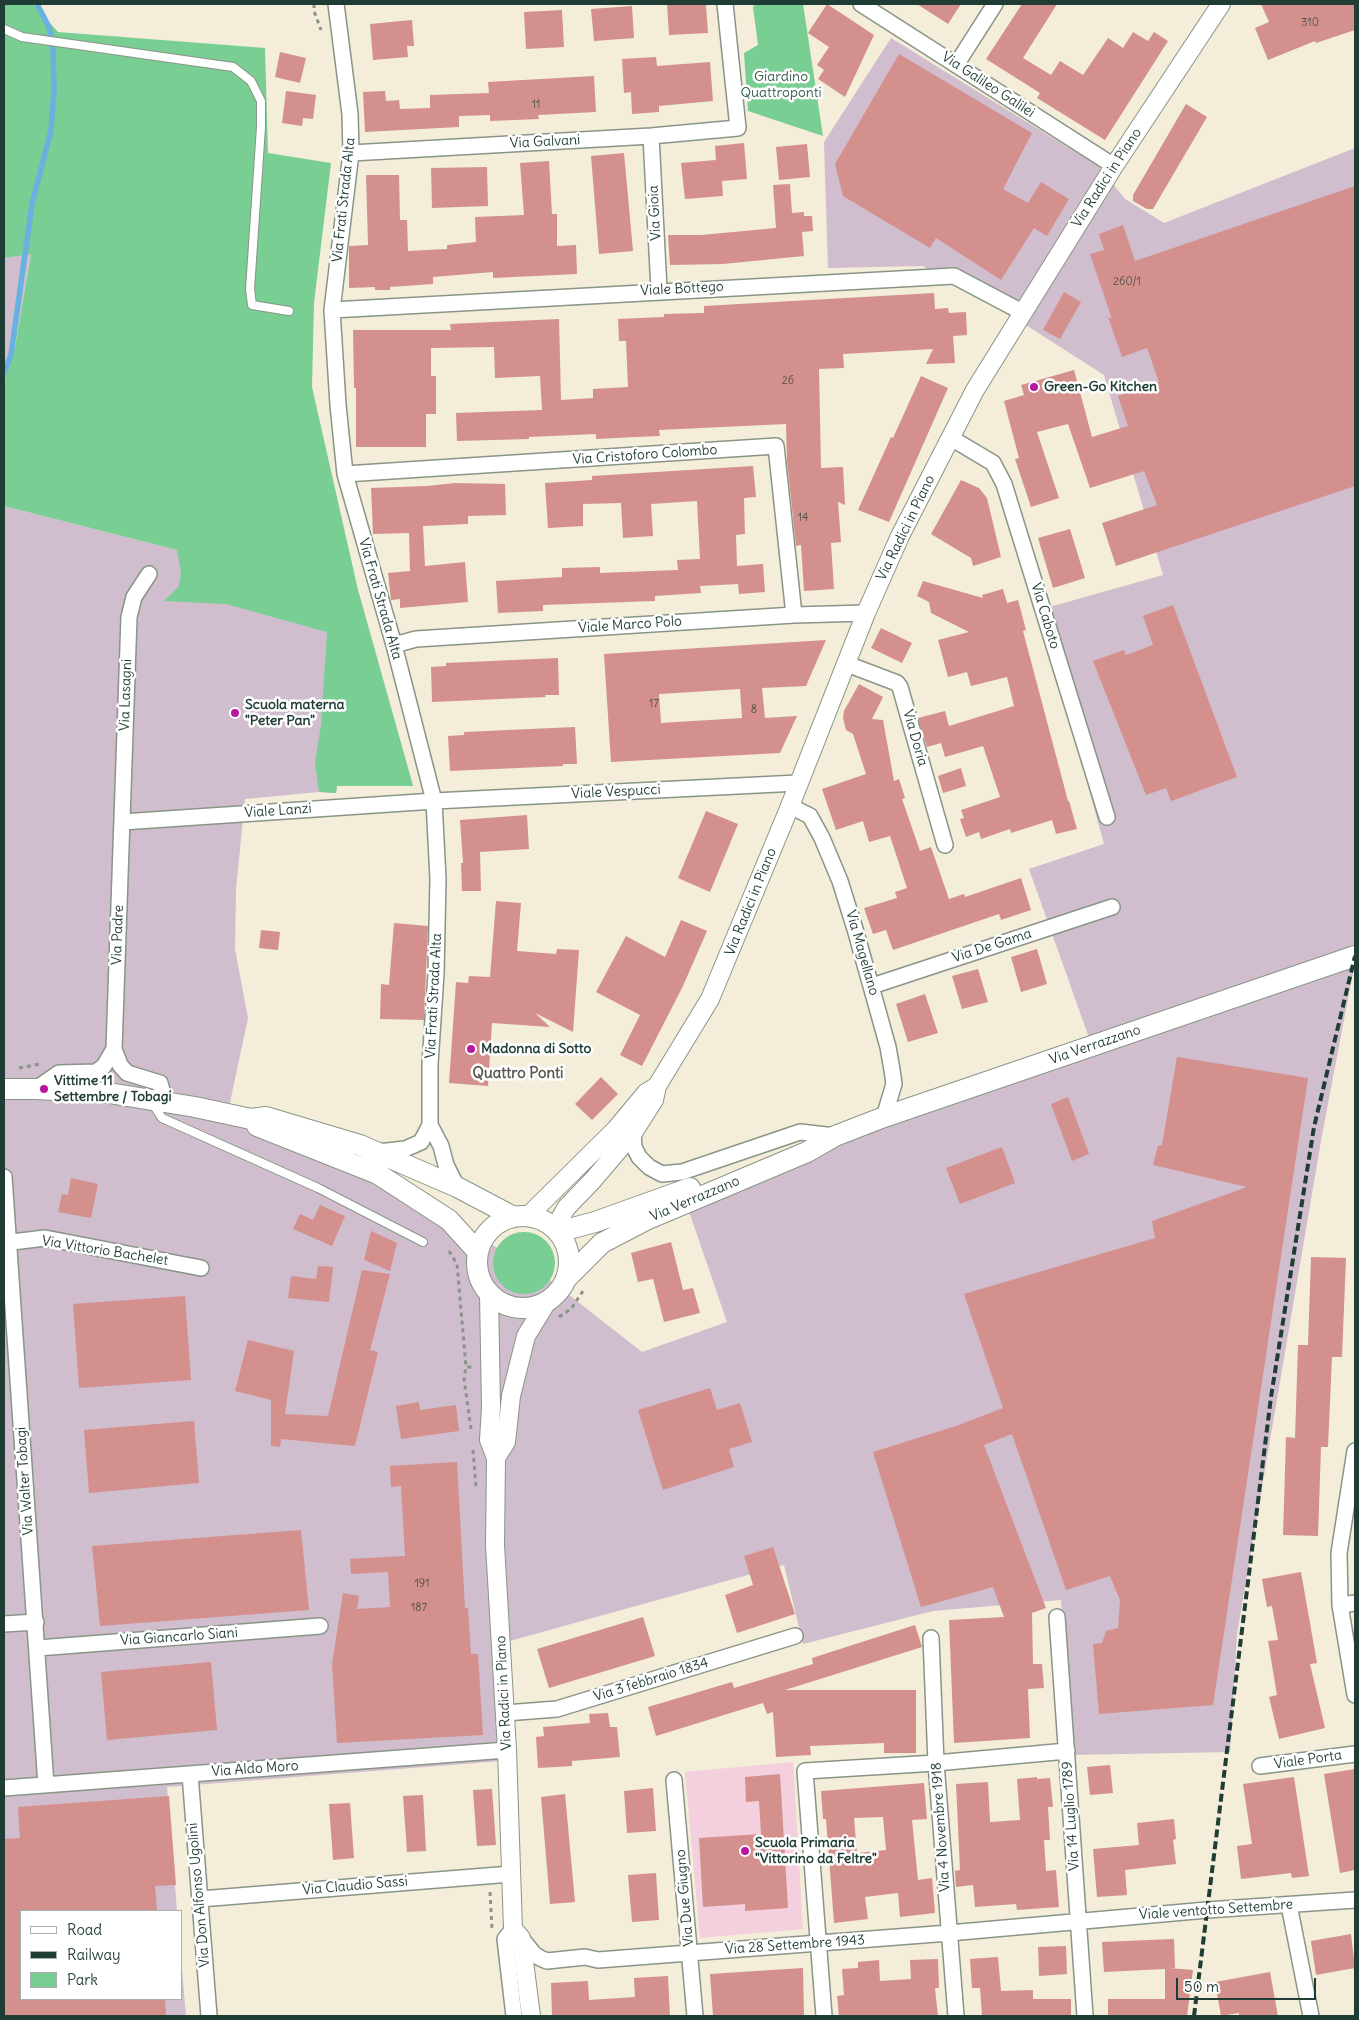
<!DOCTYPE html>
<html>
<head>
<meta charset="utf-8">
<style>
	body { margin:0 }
	#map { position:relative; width:1359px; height:2020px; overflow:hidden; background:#f3edd9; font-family:Delius,sans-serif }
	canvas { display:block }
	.frame { position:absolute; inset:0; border:5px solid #1f3d34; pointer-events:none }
	.legend { position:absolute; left:20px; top:1910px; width:162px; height:90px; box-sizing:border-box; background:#fff; border:1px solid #a5b1ae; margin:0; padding:6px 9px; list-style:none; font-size:15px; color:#1f3d34 }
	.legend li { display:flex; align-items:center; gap:10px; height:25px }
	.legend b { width:25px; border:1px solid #a5b1ae }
	.scale { position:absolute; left:1176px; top:1978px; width:140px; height:22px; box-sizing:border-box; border:2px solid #1f3d34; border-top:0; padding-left:6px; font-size:15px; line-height:18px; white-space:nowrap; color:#1f3d34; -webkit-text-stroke:4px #fff; paint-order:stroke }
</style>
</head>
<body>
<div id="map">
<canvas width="1359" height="2020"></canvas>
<div class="frame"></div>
<ul class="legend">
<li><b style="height:6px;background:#fff"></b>Road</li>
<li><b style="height:6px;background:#1f3d34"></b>Railway</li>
<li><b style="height:14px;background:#78ce93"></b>Park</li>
</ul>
<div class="scale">50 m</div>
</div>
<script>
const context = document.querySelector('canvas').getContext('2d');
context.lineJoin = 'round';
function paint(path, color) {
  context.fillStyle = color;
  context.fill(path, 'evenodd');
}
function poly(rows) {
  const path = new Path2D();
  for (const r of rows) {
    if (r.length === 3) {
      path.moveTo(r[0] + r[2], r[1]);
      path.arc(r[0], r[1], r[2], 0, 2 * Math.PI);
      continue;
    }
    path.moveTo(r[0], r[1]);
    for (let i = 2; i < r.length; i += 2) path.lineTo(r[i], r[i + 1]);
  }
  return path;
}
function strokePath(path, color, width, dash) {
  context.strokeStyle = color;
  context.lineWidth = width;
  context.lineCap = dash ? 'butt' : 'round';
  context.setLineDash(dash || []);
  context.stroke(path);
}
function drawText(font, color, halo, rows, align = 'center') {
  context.font = font + ' Delius,sans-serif';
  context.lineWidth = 5;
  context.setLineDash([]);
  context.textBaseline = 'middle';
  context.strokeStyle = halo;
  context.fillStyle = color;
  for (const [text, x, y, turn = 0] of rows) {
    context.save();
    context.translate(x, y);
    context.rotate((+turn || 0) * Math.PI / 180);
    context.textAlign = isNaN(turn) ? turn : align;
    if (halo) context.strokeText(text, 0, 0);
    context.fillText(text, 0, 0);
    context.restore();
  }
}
paint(poly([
	[793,1762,803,1929,700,1938,685,1772]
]), '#f4cfdd');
paint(poly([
	[891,38,1098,166,1125,199,1164,223,1355,148,1355,962,1322,1135,1237,1634,1230,1752,1071,1755,1061,1600,933,1611,803,1644,784,1565,506,1642,515,1760,167,1787,177,1911,21,1911,21,1999,181,1999,181,1958,186,2016,4,2016,4,506,177,550,358,590,413,786,337,786,336,793,319,792,245,799,236,889,235,949,248,1018,226,1121,304,1138,451,1220,546,1277,642,1352,727,1322,683,1194,1093,1049,1029,869,1104,844,1039,610,1163,575,1104,375,1007,313,923,266,828,268,824,142],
	[31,253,15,347,4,381,4,258]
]), '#d0bdcd');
paint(poly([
	[4,4,33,4,58,32,265,48,268,153,331,163,314,303,312,387,358,590,413,786,337,786,336,793,319,792,315,762,321,725,327,632,226,604,164,601,179,586,181,573,177,550,4,506,4,381,15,347,31,254,4,258],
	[755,4,803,4,823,136,748,111,744,53,758,45,753,7],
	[524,1263,31]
]), '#78ce93');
strokePath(poly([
	[4,373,11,355,32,204,51,130,54,91,53,47,49,27,37,4]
]), '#69b1e0', 5.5);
paint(poly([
	[667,4,706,5,708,33,669,35],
	[827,4,874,35,845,97,818,79,824,70,817,65,829,47,808,33],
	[917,4,961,4,948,24],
	[1022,4,1057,4,1023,58,1051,75,1060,61,1083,75,1108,38,1123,48,1133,32,1148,41,1154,32,1168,41,1105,140,1037,98,1040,93,986,59],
	[1261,4,1355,4,1355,30,1316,43,1315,41,1268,60,1255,28,1269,22],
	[632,6,634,38,594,41,591,9],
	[562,10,564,47,526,49,524,12],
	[412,20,414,46,407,46,408,57,373,60,370,24],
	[280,52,306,58,300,83,275,77],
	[899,54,1032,133,1003,189,1028,203,1041,182,1069,199,1047,236,1034,228,1001,280,936,238,930,248,843,196,835,164],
	[656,57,657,66,710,62,713,101,659,106,659,112,632,114,631,92,624,93,622,59],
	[594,76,596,112,538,115,539,119,490,121,490,115,459,116,459,127,365,132,363,92,385,91,386,101,399,100,400,109,430,108,430,95,489,93,488,82],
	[286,91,316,95,313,119,303,118,302,126,282,123],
	[1186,104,1207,117,1153,209,1147,209,1133,201,1133,195],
	[744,143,747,179,722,181,723,196,685,199,681,163,716,160,715,146],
	[807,144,810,177,779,180,776,147],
	[624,153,633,251,599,254,591,156],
	[549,161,552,214,557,214,557,246,576,245,577,274,493,278,493,272,433,277,433,284,390,287,390,290,375,290,375,287,349,288,349,246,368,245,366,175,399,175,400,220,407,220,408,251,447,249,447,245,476,242,475,217,524,215,520,163],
	[487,167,488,206,432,208,431,168],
	[790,184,792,213,804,212,804,216,812,216,813,231,802,232,804,256,723,264,670,265,668,235,701,235,776,228,773,185],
	[1355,186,1355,486,1116,566,1102,523,1157,505,1144,471,1090,488,1068,424,1037,432,1059,498,1031,507,1015,459,1019,458,1004,401,1024,395,1021,385,1074,370,1092,437,1128,426,1118,396,1159,382,1147,348,1122,357,1108,317,1112,319,1090,254,1104,250,1099,234,1123,225,1135,261],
	[1064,292,1081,302,1060,339,1043,330],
	[934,293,935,309,948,308,949,313,966,312,967,335,953,336,955,363,926,364,933,349,843,354,844,368,819,369,821,468,843,467,845,505,838,502,841,542,831,543,834,589,804,591,801,545,796,546,787,461,786,424,659,430,660,436,636,437,596,439,596,434,529,437,529,439,457,441,456,413,542,410,540,376,495,378,494,347,431,348,431,376,436,376,436,414,426,414,426,447,356,447,356,388,354,388,353,330,451,330,450,324,559,319,561,400,593,398,593,389,628,387,626,341,619,341,618,319,664,317,664,314,704,313,704,306],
	[921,376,948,388,889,522,858,510,891,437,893,438],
	[753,466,756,497,744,498,745,534,736,535,737,566,763,564,765,592,739,594,738,584,700,586,701,593,655,596,655,601,543,605,543,611,498,613,496,581,562,577,562,568,600,567,600,573,678,570,677,560,700,559,697,501,651,504,653,536,623,538,621,503,583,504,583,526,548,528,545,483,592,480,592,476],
	[961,480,979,488,987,498,1001,557,973,566,971,558,931,534],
	[455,483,505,484,506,515,468,516,468,524,423,526,425,566,465,562,468,602,400,608,400,599,391,600,388,573,410,571,409,533,373,534,371,488,427,486],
	[1070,529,1085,578,1053,588,1038,538],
	[923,581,983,598,982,595,1003,589,1007,603,1018,600,1026,630,1023,631,1068,801,1069,801,1077,829,1056,834,1052,820,1011,833,1010,829,981,839,979,832,966,837,960,819,964,818,961,810,1000,797,983,746,945,757,941,743,927,747,918,718,945,711,949,726,1014,706,1007,677,971,686,967,672,948,677,938,640,969,632,931,613,929,602,917,596],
	[1173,605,1237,777,1171,801,1166,788,1146,795,1093,661,1124,650,1126,655,1153,645,1143,616],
	[881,628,912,643,902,663,871,648],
	[826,640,806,686,762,688,765,718,797,716,780,753,611,762,604,654],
	[740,689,742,718,661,723,659,694],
	[558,658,559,695,545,695,546,697,432,702,431,667,446,666,446,663],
	[859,684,883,697,872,719,883,720,894,781,899,779,905,798,902,799,920,851,931,847,949,899,964,894,965,897,1021,878,1031,910,1001,920,999,914,893,950,886,930,873,934,864,908,897,898,895,892,907,888,890,836,869,842,863,821,836,830,822,789,866,774,853,734,846,730,843,718,844,711],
	[575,727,577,764,563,764,563,766,450,771,448,736,464,735,464,732],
	[961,768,966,786,943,793,938,776],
	[706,811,738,824,710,892,678,878],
	[527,815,529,849,480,852,481,891,462,891,461,863,463,863,460,820],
	[496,901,521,903,517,951,556,954,557,949,579,950,573,1032,535,1013,550,1027,492,1023,488,1086,449,1083,456,982,468,983,469,976,490,977],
	[681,920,707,931,683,986,642,1066,620,1055,640,1015,596,992,626,936,665,957],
	[394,923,428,926,424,1020,380,1019,381,984,389,985],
	[261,930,280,932,278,950,259,948],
	[1037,949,1047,984,1021,992,1011,957],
	[978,969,988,1002,962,1009,952,976],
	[925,994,938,1033,908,1042,896,1004],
	[1177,1057,1308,1078,1213,1705,1099,1714,1093,1644,1102,1643,1106,1631,1118,1628,1120,1600,1110,1576,1066,1590,1012,1434,984,1445,1046,1608,1032,1613,1033,1664,1042,1664,1044,1688,1028,1689,1030,1738,954,1743,949,1620,1004,1617,993,1587,921,1607,873,1452,956,1426,1003,1408,964,1294,1155,1238,1152,1221,1247,1187,1153,1165,1158,1146,1162,1145],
	[601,1077,618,1094,592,1120,575,1104],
	[1068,1097,1089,1154,1072,1161,1051,1104],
	[1002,1147,1015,1183,960,1204,946,1168],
	[71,1178,98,1184,91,1218,58,1212,62,1194,68,1195],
	[320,1205,345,1216,332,1246,293,1229,300,1214,313,1220],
	[371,1231,397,1243,390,1271,364,1260],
	[671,1242,683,1290,693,1288,700,1313,664,1322,653,1279,638,1282,631,1253],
	[1311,1257,1346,1258,1342,1357,1332,1357,1328,1447,1321,1447,1318,1536,1283,1535,1286,1437,1295,1438,1298,1345,1308,1345],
	[318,1266,333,1267,329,1302,288,1298,291,1276,316,1279],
	[362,1270,390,1274,370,1350,378,1352,355,1446,281,1439,280,1447,271,1446,271,1400,235,1391,248,1340,294,1351,285,1414,328,1416],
	[185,1296,191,1380,79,1388,73,1304],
	[710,1388,717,1410,740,1403,752,1442,729,1449,734,1467,663,1490,638,1410],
	[419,1402,420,1410,456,1405,459,1431,401,1439,396,1406],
	[194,1421,199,1483,89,1493,84,1430],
	[457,1462,465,1608,468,1608,471,1654,478,1654,483,1735,337,1743,332,1664,343,1593,359,1596,357,1609,390,1607,388,1572,351,1574,350,1559,405,1556,401,1486,391,1487,390,1466],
	[301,1530,309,1610,100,1626,92,1546],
	[773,1547,795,1614,737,1633,725,1595,753,1585,744,1556],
	[1301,1572,1317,1663,1310,1664,1325,1728,1279,1739,1269,1697,1277,1695,1268,1641,1278,1640,1272,1606,1267,1607,1262,1579],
	[643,1617,655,1656,549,1688,537,1649],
	[915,1625,922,1647,785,1690,916,1690,916,1753,884,1753,884,1743,810,1746,811,1755,776,1757,773,1712,767,1714,763,1703,656,1736,648,1707,732,1682,734,1688,813,1664,812,1658],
	[211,1662,217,1730,107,1740,101,1672],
	[608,1713,610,1727,617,1727,620,1757,572,1761,572,1766,538,1768,536,1737,544,1736,543,1727,590,1723,589,1714],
	[1110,1765,1113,1793,1090,1795,1087,1767],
	[1355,1769,1355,1870,1340,1873,1324,1774],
	[780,1774,788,1908,745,1911,745,1904,703,1907,699,1838,761,1834,759,1801,746,1802,745,1777],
	[1037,1777,1037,1779,1050,1778,1053,1807,1048,1807,1050,1840,1044,1840,1046,1871,1056,1870,1059,1907,1017,1910,1016,1904,975,1907,973,1885,956,1887,955,1871,960,1870,956,1784,988,1782,990,1822,1020,1820,1017,1779],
	[1294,1777,1309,1876,1292,1878,1291,1873,1241,1879,1237,1846,1252,1844,1243,1784],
	[924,1783,927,1819,912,1820,918,1880,932,1878,935,1913,900,1917,898,1893,865,1897,868,1919,834,1923,826,1819,823,1819,821,1791],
	[883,1817,886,1850,857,1853,854,1818],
	[653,1788,656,1831,627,1833,624,1791],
	[492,1789,496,1845,477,1846,473,1790],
	[565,1794,575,1902,550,1904,541,1797],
	[423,1795,426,1851,407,1852,403,1796],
	[169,1796,176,1885,155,1886,157,1911,21,1911,21,1999,165,1999,166,2016,4,2016,4,1839,20,1838,18,1807],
	[350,1803,354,1858,333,1860,329,1804],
	[1174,1819,1176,1839,1173,1840,1176,1864,1125,1870,1127,1895,1097,1897,1093,1849,1139,1845,1137,1823],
	[656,1873,659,1920,632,1922,628,1875],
	[1351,1934,1355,1968,1316,1975,1311,1941],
	[1174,1939,1175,1968,1169,1968,1193,1970,1187,2016,1108,2016,1108,1999,1165,1999,1165,1969,1104,1972,1102,1942],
	[1066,1946,1067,1974,1039,1976,1038,1947],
	[998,1957,1001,1991,1033,1990,1033,1999,1071,1999,1071,2016,982,2016,980,1988,972,1988,970,1959],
	[938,1959,939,1988,935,1988,938,2016,839,2016,837,1996,844,1995,842,1969,858,1968,858,1962,879,1960,880,1981,911,1979,910,1960],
	[803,1968,804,2016,713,2016,710,1974],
	[1270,1972,1278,2016,1239,2016,1239,2013,1221,2016,1215,1982],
	[668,1976,670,2016,552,2016,551,1983,588,1981,589,2000,635,1997,634,1978]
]), '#d4908d');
const service = poly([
	[4,29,22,37,233,67,251,81,261,101,261,127,250,289,252,305,289,311],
	[153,1104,162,1118,318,1188,423,1242]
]);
const minor = poly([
	[336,4,350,114,351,153,332,310,338,405,345,474,394,645,434,801,438,879,436,974,430,1064,430,1125,441,1146,446,1165,457,1187],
	[861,4,1114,166],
	[956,65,995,4],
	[651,136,659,290],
	[351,153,651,136,738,128,725,4],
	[332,310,954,276,1022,312],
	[951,438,993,463,1004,484,1107,817],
	[345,474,776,446,794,615],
	[394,645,416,639,794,615,866,613],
	[847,664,897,683,900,687,945,845],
	[790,806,810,816,822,838,840,881,855,929,888,1047,892,1070,894,1084,884,1117],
	[122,822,434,801,798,783],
	[872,986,1112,907],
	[114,1049,120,1065,127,1073,160,1083,165,1102],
	[36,1089,59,1073,96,1072,104,1066,114,1049,129,617,134,597,149,574],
	[633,1133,634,1147,639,1157,649,1167,662,1174,682,1172,800,1132,835,1136],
	[378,1152,405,1149,421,1142,430,1125],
	[4,1177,46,1785],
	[4,1243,45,1238,201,1268],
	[1355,1451,1339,1553,1340,1605,1355,1695],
	[1340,1605,1355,1603],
	[1057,1617,1085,2016],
	[4,1624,36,1622],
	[931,1638,936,1763,956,2016],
	[38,1648,320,1626],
	[505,1713,557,1709,795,1636],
	[1260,1766,1355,1754],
	[190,1774,209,2016],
	[674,1780,695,2016],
	[4,1788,507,1750],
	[200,1899,511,1874],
	[1289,1905,1311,2016],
	[513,1929,505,1939,514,2016],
	[521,1938,534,1954,540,1958,547,1961,585,1957,598,1960,949,1933,1207,1910,1355,1900],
	[824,2016,805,1771,936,1763,1067,1751]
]);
const tertiary = poly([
	[528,1216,616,1129,646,1093,654,1088],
	[555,1228,566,1208,593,1180,633,1133,654,1100,657,1086,710,999,790,806,866,613,900,536,975,390,1114,166,1221,4],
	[489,1293,491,1407,489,1440,496,1458,495,1545,507,1750,513,1929,521,1938,531,2016],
	[496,1458,506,1442,511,1396,526,1336,548,1300]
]);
const secondary = poly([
	[4,1089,36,1089,109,1093,195,1107,251,1119,266,1117,360,1145,457,1187,514,1217],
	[257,1126,378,1174,449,1220,478,1252],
	[523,1262,46],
	[558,1232,595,1222,690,1188],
	[566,1279,602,1243,648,1219,807,1152,835,1136,884,1117,1355,956]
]);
strokePath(service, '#899586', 10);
strokePath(minor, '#899586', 18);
strokePath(tertiary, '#899586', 20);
strokePath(secondary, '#899586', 22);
strokePath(poly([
	[314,4,314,11,321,30],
	[19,1068,40,1064],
	[449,1251,457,1264,466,1367],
	[559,1317,571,1309,583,1291],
	[471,1429,464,1379,466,1367,475,1367],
	[473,1450,476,1486],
	[490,1892,492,1928]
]), '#899586', 3, [4, 4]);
strokePath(service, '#fff', 8);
strokePath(minor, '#fff', 15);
strokePath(tertiary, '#fff', 18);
strokePath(secondary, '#fff', 20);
strokePath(poly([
	[1194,2016,1271,1397,1314,1127,1355,956]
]), '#1f3d34', 4, [8, 4]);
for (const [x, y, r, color] of [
	[1034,387,5,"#b5179e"],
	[235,713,5,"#b5179e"],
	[471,1049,5,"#b5179e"],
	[44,1089,5,"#b5179e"],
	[745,1851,5,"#b5179e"]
]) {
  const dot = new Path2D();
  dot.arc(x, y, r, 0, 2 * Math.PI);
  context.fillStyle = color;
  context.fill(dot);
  strokePath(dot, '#fff', 2);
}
drawText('11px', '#4c524a', null, [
	["310",1310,23],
	["11",536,105],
	["260/1",1127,282],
	["26",788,381],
	["14",803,518],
	["17",654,704],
	["8",754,710],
	["191",422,1584],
	["187",419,1608]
]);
drawText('14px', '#35614c', '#fff', [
	["Giardino",781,77],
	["Quattroponti",781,93]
]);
drawText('14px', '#1f3d34', '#fff', [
	["Via Galileo Galilei",988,85,33],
	["Via Galvani",545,142,-3],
	["Via Radici in Piano",1107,178,-57],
	["Via Frati Strada Alta",344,200,-84],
	["Via Gioia",655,213,-93],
	["Viale Bottego",682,289,-3],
	["Via Cristoforo Colombo",645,455,-4],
	["Via Radici in Piano",906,528,-64],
	["Via Frati Strada Alta",380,599,74],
	["Via Caboto",1045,616,73],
	["Viale Marco Polo",630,625,-4],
	["Via Lasagni",126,695,-88],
	["Via Doria",915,738,74],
	["Viale Vespucci",616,792,-3],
	["Viale Lanzi",278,811,-4],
	["Via Radici in Piano",751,902,-68],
	["Via Padre",118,935,-88],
	["Via De Gama",992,946,-18],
	["Via Magellano",862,953,74],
	["Via Frati Strada Alta",434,996,-87],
	["Via Verrazzano",1095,1045,-19],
	["Via Verrazzano",695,1199,-23],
	["Via Vittorio Bachelet",105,1251,9],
	["Via Walter Tobagi",25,1481,-94],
	["Via Giancarlo Siani",179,1637,-4],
	["Via 3 febbraio 1834",651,1680,-17],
	["Via Radici in Piano",504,1693,-93],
	["Viale Porta",1308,1760,-8],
	["Via Aldo Moro",255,1769,-4],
	["Via 14 Luglio 1789",1071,1816,-94],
	["Via 4 Novembre 1918",941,1827,-94],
	["Via Claudio Sassi",355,1886,-5],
	["Via Don Alfonso Ugolini",199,1895,-95],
	["Via Due Giugno",685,1898,-95],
	["Viale ventotto Settembre",1216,1910,-4],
	["Via 28 Settembre 1943",795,1945,-4]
]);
drawText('bold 14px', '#1f3d34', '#fff', [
	["Green-Go Kitchen",1044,387],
	["Scuola materna",245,705],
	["\"Peter Pan\"",245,721],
	["Madonna di Sotto",481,1049],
	["Vittime 11",54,1081],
	["Settembre / Tobagi",54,1097],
	["Scuola Primaria",755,1843],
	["\"Vittorino da Feltre\"",755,1859]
], 'left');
drawText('bold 15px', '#5e5a53', '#fff', [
	["Quattro Ponti",518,1074]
]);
</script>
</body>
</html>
